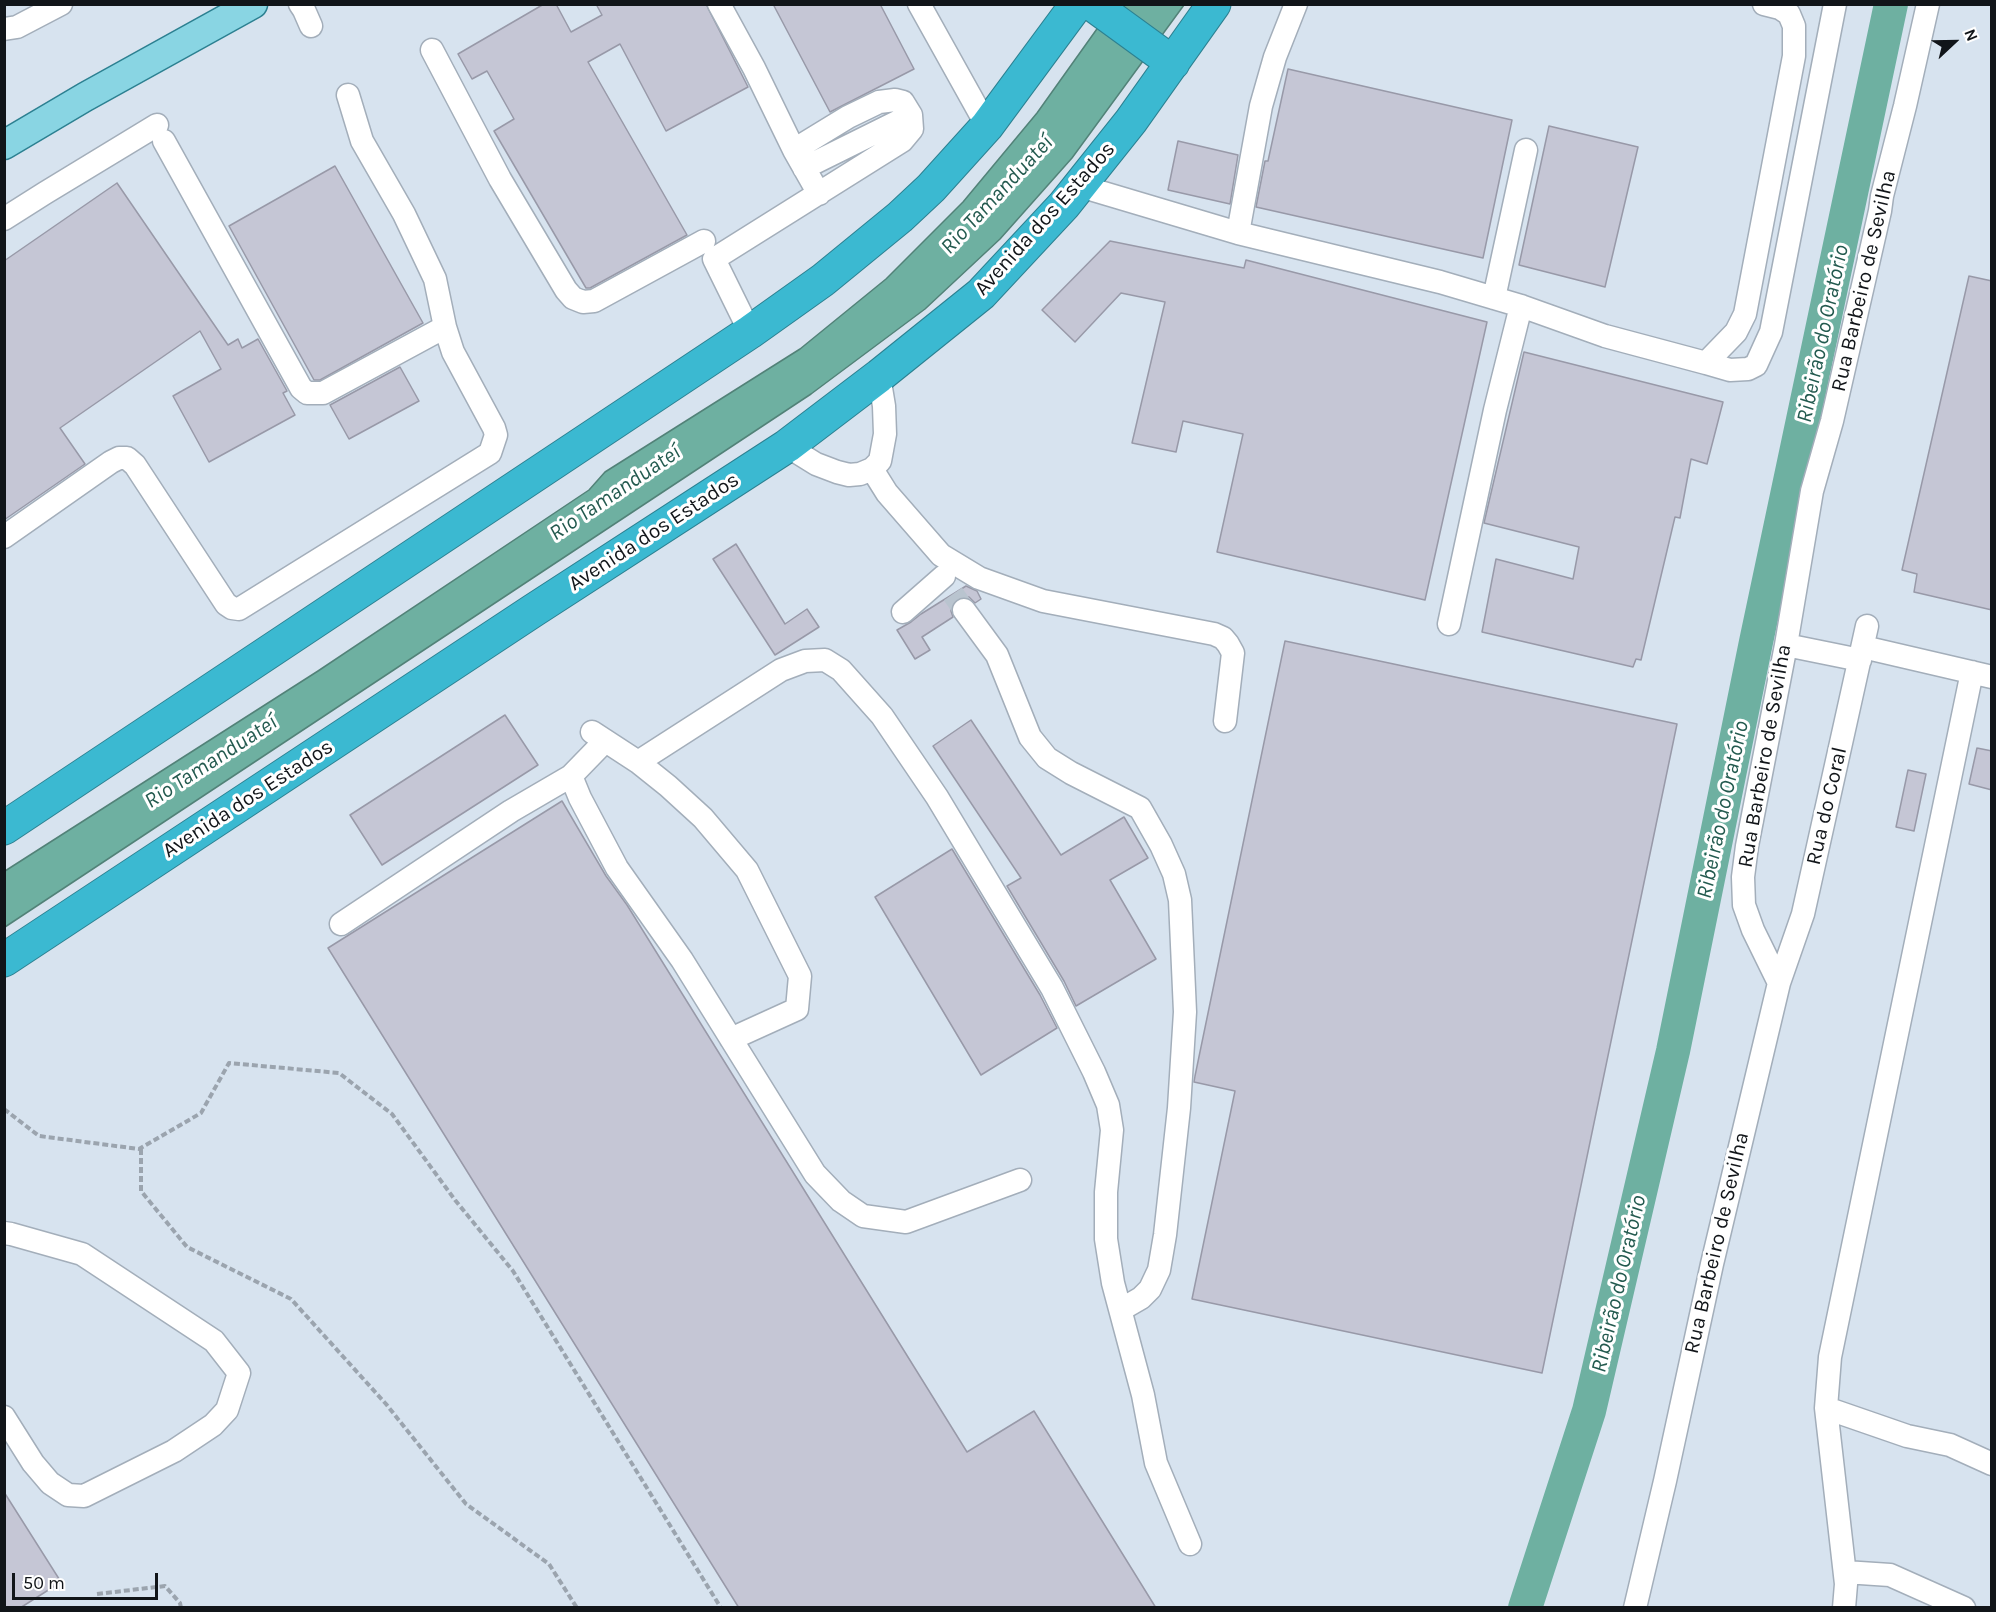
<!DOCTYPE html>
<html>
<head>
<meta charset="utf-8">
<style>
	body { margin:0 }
	#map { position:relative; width:1996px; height:1612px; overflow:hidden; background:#d7e3ef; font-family:Karla,sans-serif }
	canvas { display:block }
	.frame { position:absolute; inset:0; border:6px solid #111519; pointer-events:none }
	.north { position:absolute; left:1924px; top:12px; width:60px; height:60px; -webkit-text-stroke:4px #fff; paint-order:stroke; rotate:68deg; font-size:16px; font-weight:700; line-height:24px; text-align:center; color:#111519 }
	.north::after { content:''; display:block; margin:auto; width:21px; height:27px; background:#111519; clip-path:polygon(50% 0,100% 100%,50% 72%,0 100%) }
	.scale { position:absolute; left:12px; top:1573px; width:146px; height:27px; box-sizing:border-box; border:3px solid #111519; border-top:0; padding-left:8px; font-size:18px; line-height:21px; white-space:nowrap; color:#111519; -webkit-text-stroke:4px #fff; paint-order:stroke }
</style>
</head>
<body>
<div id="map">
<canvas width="1996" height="1612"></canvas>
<div class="frame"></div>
<div class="north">N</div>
<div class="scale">50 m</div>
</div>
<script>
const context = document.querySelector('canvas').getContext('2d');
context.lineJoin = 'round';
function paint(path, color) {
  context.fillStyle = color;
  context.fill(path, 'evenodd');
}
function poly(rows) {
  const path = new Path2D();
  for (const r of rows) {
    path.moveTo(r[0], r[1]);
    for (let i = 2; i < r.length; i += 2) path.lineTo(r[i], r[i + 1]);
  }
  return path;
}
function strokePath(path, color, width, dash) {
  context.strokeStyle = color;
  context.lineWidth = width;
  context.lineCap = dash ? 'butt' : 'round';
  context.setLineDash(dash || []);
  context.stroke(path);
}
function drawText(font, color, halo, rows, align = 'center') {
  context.font = font + ' Karla,sans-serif';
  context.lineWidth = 6;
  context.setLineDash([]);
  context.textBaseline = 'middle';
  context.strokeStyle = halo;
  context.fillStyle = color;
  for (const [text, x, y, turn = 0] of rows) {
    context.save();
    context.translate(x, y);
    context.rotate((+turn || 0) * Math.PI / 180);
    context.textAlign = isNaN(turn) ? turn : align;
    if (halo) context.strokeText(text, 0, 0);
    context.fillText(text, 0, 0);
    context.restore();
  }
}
const water = poly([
	[1114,5,1184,5,1072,158,1000,239,925,309,811,394,5,927,5,871,318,671,589,490,605,472,800,349,886,279,963,202,1037,113,1114,5]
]);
paint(water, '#6eb0a1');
strokePath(water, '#528278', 1.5);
strokePath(poly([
	[1525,1608,1589,1411,1673,1051,1756,642,1891,4]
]), '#6eb0a1', 34);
const building = poly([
	[544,4,556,4,571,32,602,15,596,4,706,4,748,87,666,131,620,44,588,62,687,235,590,288,586,288,494,131,514,119,487,71,472,79,458,54,544,4],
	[773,4,880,4,914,69,830,112,773,4],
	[1288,69,1512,120,1483,258,1256,207,1265,161,1268,161,1288,69],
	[1549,126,1638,147,1605,287,1519,265,1549,126],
	[1178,141,1238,155,1230,204,1168,190,1178,141],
	[335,166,423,323,320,380,314,380,229,226,335,166],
	[117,183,228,345,238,339,242,348,258,339,287,391,283,393,295,415,209,462,173,396,221,369,200,331,60,428,85,464,4,520,4,261,117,183],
	[1110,241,1244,268,1246,260,1487,322,1425,600,1217,552,1243,434,1183,421,1176,452,1132,443,1165,302,1121,293,1075,342,1042,310,1110,241],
	[1969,276,1992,281,1992,610,1914,592,1917,574,1902,570,1969,276],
	[1524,352,1723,402,1707,464,1691,459,1680,518,1675,517,1641,660,1636,659,1633,667,1482,632,1496,559,1573,579,1579,547,1484,523,1524,352],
	[400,367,419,401,349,439,330,405,400,367],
	[736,544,785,624,807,609,819,627,775,655,713,559,736,544],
	[966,586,977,591,981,599,975,603,969,597,962,597,956,600,951,605,951,611,953,617,922,637,930,650,915,659,897,630,911,622,921,614,966,586],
	[1285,641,1677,724,1542,1373,1192,1299,1235,1091,1194,1082,1195,1076,1285,641],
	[505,715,538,765,382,865,350,815,505,715],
	[971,720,1061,855,1124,817,1148,858,1110,880,1156,959,1076,1006,1064,981,1007,886,1021,878,933,746,971,720],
	[1977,748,1992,751,1992,790,1969,784,1977,748],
	[1908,770,1926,774,1914,831,1896,827,1908,770],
	[562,801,606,876,627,905,967,1452,1034,1411,1156,1608,739,1608,328,948,562,801],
	[952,849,1040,995,1057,1028,981,1075,875,897,952,849],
	[4,1492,61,1582,20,1608,4,1608,4,1492]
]);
paint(building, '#c5c6d5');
strokePath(building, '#9899a8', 1.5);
strokePath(poly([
	[953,594,964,610]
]), '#b9c4cf', 22, [22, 11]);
const minor = poly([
	[300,4,304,10,311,26],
	[719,4,754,68,794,150,819,194],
	[919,4,987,126],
	[4,29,17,27,61,4],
	[432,50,500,179,566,290,573,298,583,302,594,301,704,241],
	[164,141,301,388,307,393,323,393,445,327],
	[804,168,911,115],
	[1080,186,1238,233,1440,282,1521,306,1605,336,1706,363,1736,332,1745,314,1794,56,1794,26,1789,14,1780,8,1764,4],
	[4,219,45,193,157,125],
	[1238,233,1261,106,1275,57,1296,4],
	[1494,298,1526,150],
	[750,332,714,259,902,141,912,129,911,115,903,102,895,100,879,102,848,117,794,150],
	[1706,363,1730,370,1748,369,1756,365,1771,332,1835,4],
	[787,446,816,464,837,472,849,475,860,474,872,469,880,461,885,434,884,406,879,376],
	[872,469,887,493,941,555,979,578,1043,601,1214,634,1223,638,1228,644,1233,653,1225,721],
	[4,537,111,462,119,458,127,458,135,465,226,604,232,608,239,609,490,453,496,435,494,428,453,352,445,327,435,279,404,214,362,141,348,95],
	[964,610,997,655,1030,737,1047,758,1071,773,1140,808,1161,845,1174,874,1180,900,1185,1012,1179,1108,1165,1235,1159,1270,1150,1289,1141,1298,1122,1309],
	[903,612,944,576],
	[1449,624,1495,410,1521,306],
	[1786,645,1860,660],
	[1863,647,1992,677],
	[592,732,638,762,781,670,805,661,825,660,841,670,882,716,937,797,1052,988,1094,1072,1108,1105,1112,1130,1106,1192,1106,1239,1113,1283,1143,1395,1156,1463,1190,1544],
	[605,741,571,776,580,798,617,868,682,960,815,1174,841,1201,863,1216,906,1222,1020,1180],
	[638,762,668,786,703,818,747,870,800,976,797,1009,731,1039],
	[341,924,511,811,571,776],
	[1779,983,1803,914,1867,626],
	[4,1233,11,1234,82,1254,214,1341,239,1373,227,1410,213,1425,174,1451,84,1496,68,1495,50,1483,33,1463,4,1417],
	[1826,1408,1907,1436,1950,1445,1992,1464],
	[1845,1572,1890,1575,1964,1608],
	[1635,1608,1665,1481,1712,1264,1779,983,1753,930,1744,905,1743,877,1747,846,1786,645,1812,491,1832,421,1880,211,1882,196,1905,106,1928,4],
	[1844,1608,1846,1584,1826,1408,1830,1357,1972,672]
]);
const major = poly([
	[4,145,85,97,253,4]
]);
const highway = poly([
	[1092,4,1173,63],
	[4,828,750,332,823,280,900,217,931,188,987,126,1077,4],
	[4,960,534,610,787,446,879,376,981,294,1064,205,1131,121,1214,4]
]);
strokePath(minor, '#a3aeba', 25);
strokePath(major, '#2c8091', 31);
strokePath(highway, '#2c8091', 35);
strokePath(poly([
	[4,1109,39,1136,139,1149,201,1113,229,1063,339,1073,392,1114,455,1200,513,1271,721,1608],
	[141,1149,141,1191,187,1247,291,1299,386,1404,466,1504,549,1564,577,1608],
	[97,1594,165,1586,180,1603,181,1608]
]), '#9ba4ae', 4, [6, 3]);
strokePath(minor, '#fff', 22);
strokePath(major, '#89d5e3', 28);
strokePath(highway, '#3bb9d1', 33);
drawText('21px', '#111519', '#fff', [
	["Avenida dos Estados",1045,219,-48],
	["Rua Barbeiro de Sevilha",1864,281,-77],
	["Avenida dos Estados",654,532,-33],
	["Rua Barbeiro de Sevilha",1765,756,-80],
	["Avenida dos Estados",248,799,-33],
	["Rua do Coral",1827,806,-77],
	["Rua Barbeiro de Sevilha",1717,1243,-77]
]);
drawText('italic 22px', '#235a4f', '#fff', [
	["Rio Tamanduateí",997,195,-47],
	["Ribeirão do Oratório",1823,334,-78],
	["Rio Tamanduateí",615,493,-34],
	["Rio Tamanduateí",211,762,-33],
	["Ribeirão do Oratório",1723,810,-78],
	["Ribeirão do Oratório",1619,1284,-77]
]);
</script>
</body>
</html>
